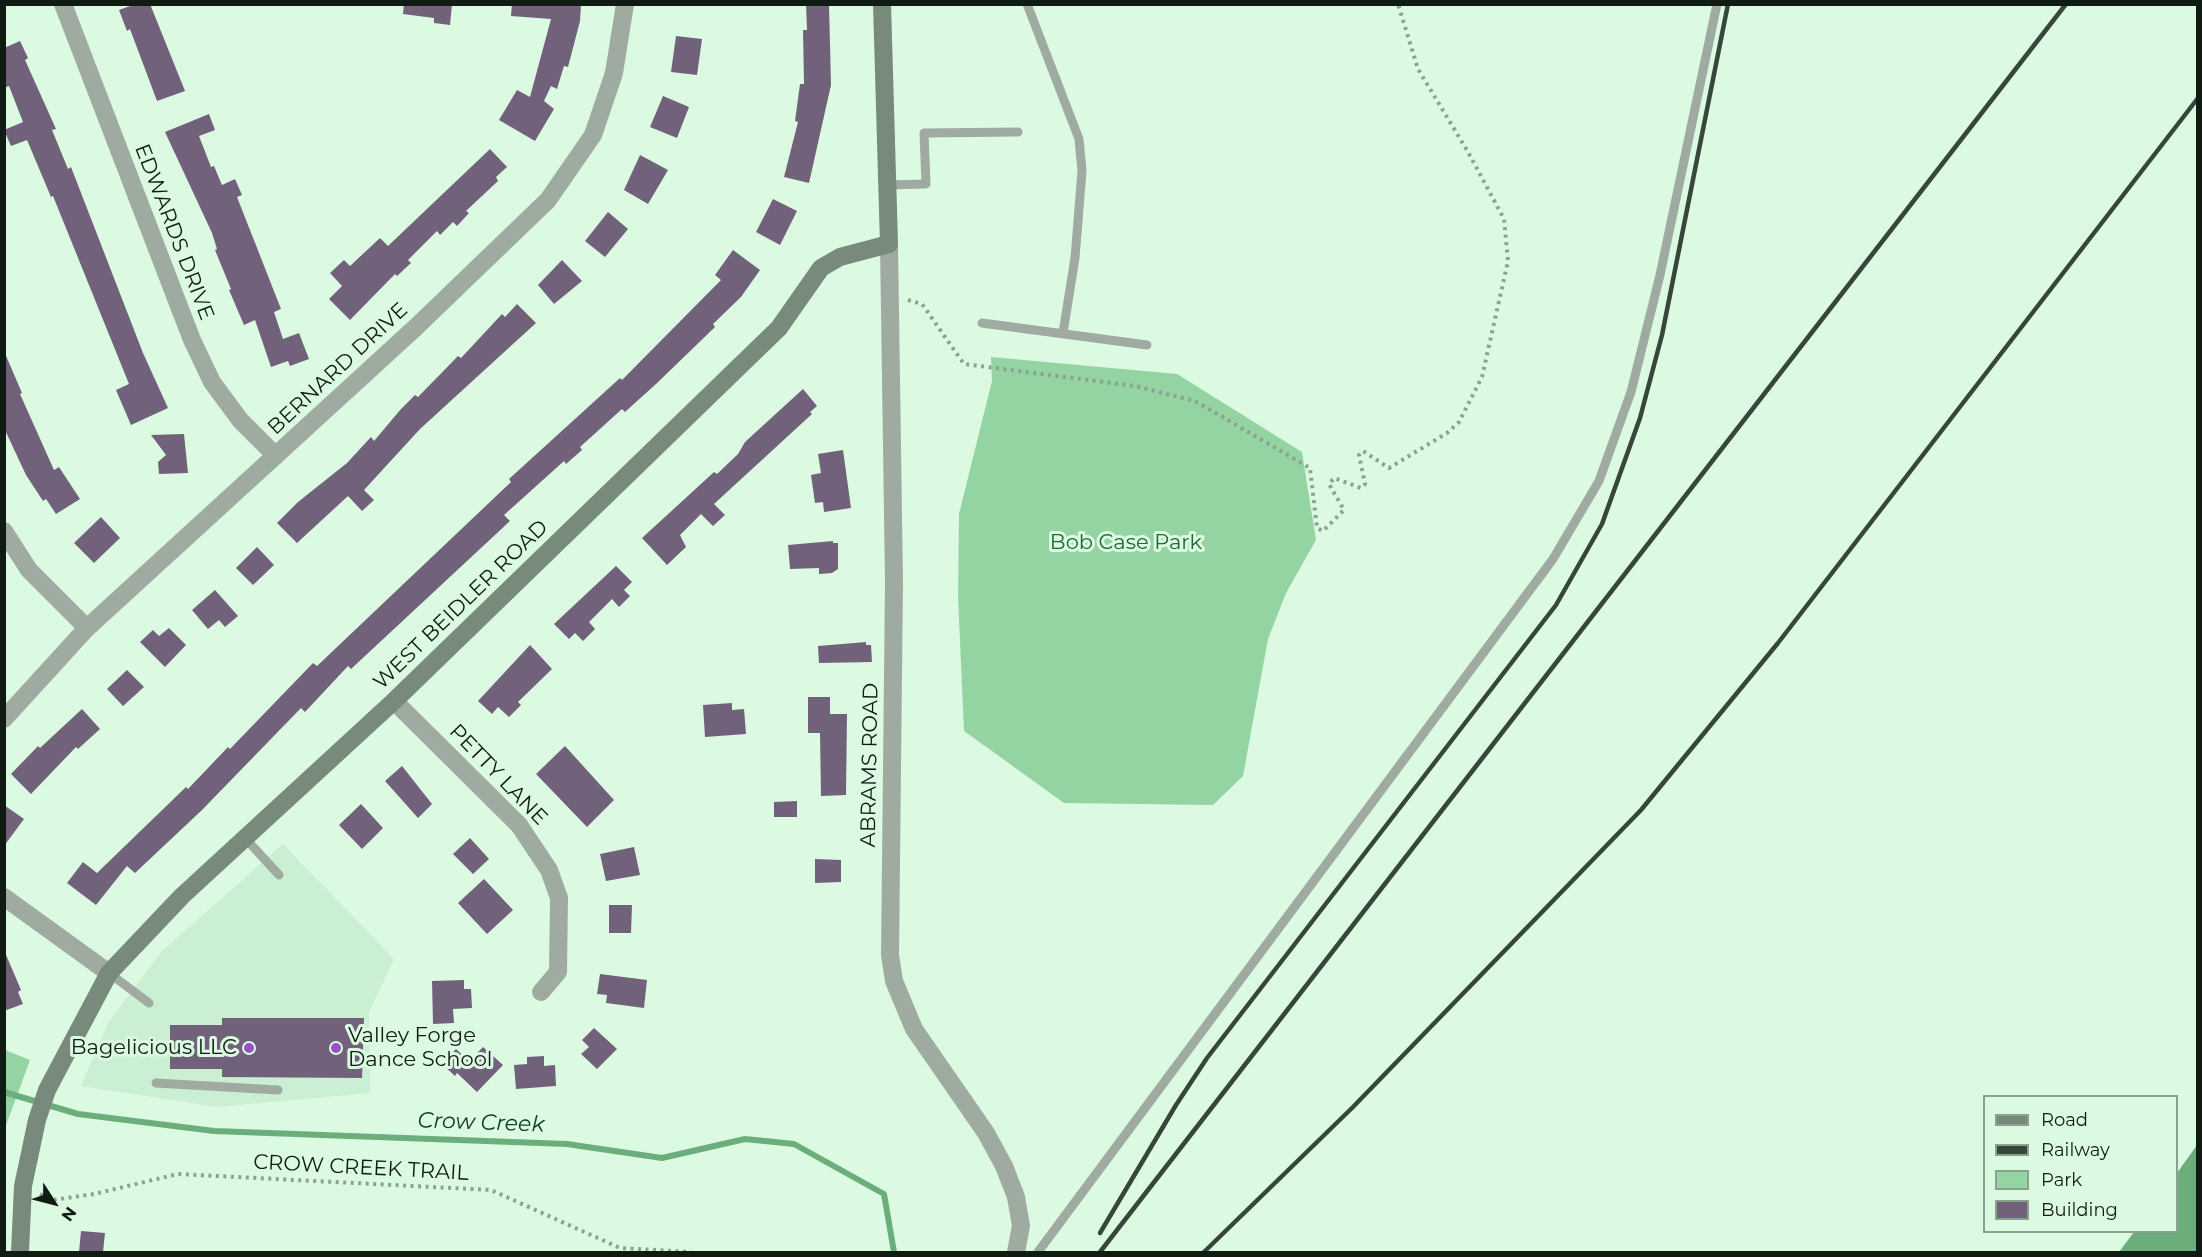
<!DOCTYPE html>
<html>
<head>
<meta charset="utf-8">
<style>
	body { margin:0 }
	#map { position:relative; width:2202px; height:1257px; overflow:hidden; background:#dcfae2; font-family:Montserrat,sans-serif }
	canvas { display:block }
	.frame { position:absolute; inset:0; border:6px solid #101b13; pointer-events:none }
	.legend { position:absolute; left:1983px; top:1095px; width:195px; height:138px; box-sizing:border-box; background:#dcfae2; border:2px solid #8aa18f; margin:0; padding:8px 10px; list-style:none; font-size:18px; color:#101b13 }
	.legend li { display:flex; align-items:center; gap:12px; height:30px }
	.legend b { width:30px; border:2px solid #8aa18f }
	.north { position:absolute; left:24px; top:1173px; width:60px; height:60px; -webkit-text-stroke:4px #dcfae2; paint-order:stroke; rotate:126deg; font-size:16px; font-weight:700; line-height:24px; text-align:center; color:#101b13 }
	.north::after { content:''; display:block; margin:auto; width:21px; height:27px; background:#101b13; clip-path:polygon(50% 0,100% 100%,50% 72%,0 100%) }
</style>
</head>
<body>
<div id="map">
<canvas width="2202" height="1257"></canvas>
<div class="frame"></div>
<ul class="legend">
<li><b style="height:8px;background:#788a7b"></b>Road</li>
<li><b style="height:8px;background:#37463b"></b>Railway</li>
<li><b style="height:16px;background:#93d4a2"></b>Park</li>
<li><b style="height:16px;background:#71617b"></b>Building</li>
</ul>
<div class="north">N</div>
</div>
<script>
const context = document.querySelector('canvas').getContext('2d');
context.lineJoin = 'round';
function paint(path, color) {
  context.fillStyle = color;
  context.fill(path, 'evenodd');
}
function poly(rows) {
  const path = new Path2D();
  for (const r of rows) {
    path.moveTo(r[0], r[1]);
    for (let i = 2; i < r.length; i += 2) path.lineTo(r[i], r[i + 1]);
  }
  return path;
}
function strokePath(path, color, width, dash) {
  context.strokeStyle = color;
  context.lineWidth = width;
  context.lineCap = dash ? 'butt' : 'round';
  context.setLineDash(dash || []);
  context.stroke(path);
}
function drawText(font, color, halo, rows, align = 'center') {
  context.font = font + ' Montserrat,sans-serif';
  context.lineWidth = 6;
  context.setLineDash([]);
  context.textBaseline = 'middle';
  context.strokeStyle = halo;
  context.fillStyle = color;
  for (const [text, x, y, turn = 0] of rows) {
    context.save();
    context.translate(x, y);
    context.rotate((+turn || 0) * Math.PI / 180);
    context.textAlign = isNaN(turn) ? turn : align;
    if (halo) context.strokeText(text, 0, 0);
    context.fillText(text, 0, 0);
    context.restore();
  }
}
paint(poly([
	[283,844,394,959,369,1012,370,1093,217,1107,81,1086,108,1023,162,951]
]), '#cbefd2');
paint(poly([
	[991,357,1177,374,1302,452,1316,540,1286,593,1268,639,1243,776,1213,805,1064,803,964,731,958,595,959,514,992,381],
	[5,1050,30,1060,5,1128,4,1050]
]), '#93d4a2');
paint(poly([
	[2197,1145,2197,1252,2119,1252,2134,1232,2176,1232,2177,1173]
]), '#6bae7b');
strokePath(poly([
	[4,1092,78,1114,214,1131,567,1144,662,1158,745,1139,794,1144,884,1194,894,1252]
]), '#6bae7b', 6);
paint(poly([
	[136,4,150,4,185,91,157,101,130,29,127,31,119,10],
	[404,4,452,4,450,25,434,23,434,18,403,14],
	[512,4,581,4,580,21,568,67,564,66,557,89,551,86,544,101,554,109,535,141,499,120,517,90,530,97,551,19,511,16],
	[806,4,829,4,831,85,809,183,784,177,798,122,795,121,800,84,804,84,803,30,807,30],
	[676,36,702,39,697,75,671,72],
	[20,41,28,58,25,60,56,129,52,130,68,169,71,167,143,353,168,408,131,425,116,390,129,384,53,196,51,197,27,140,11,146,4,130,23,122,9,86,4,88,4,48],
	[663,96,689,107,677,138,650,127],
	[209,114,215,130,199,136,211,167,214,166,222,185,235,179,242,195,237,197,281,309,274,312,283,339,299,333,309,359,290,366,288,361,271,367,255,320,244,325,229,290,231,289,215,250,217,249,212,233,165,132],
	[490,149,507,167,496,177,498,181,466,211,469,213,457,226,453,222,440,235,437,231,408,260,411,263,397,276,395,274,350,320,329,299,342,286,330,273,344,260,350,266,380,238,388,246],
	[640,155,668,170,648,204,624,190],
	[773,199,797,211,780,245,756,232],
	[608,212,628,229,605,257,585,241],
	[733,250,760,270,741,297,713,324,715,327,656,384,625,412,622,409,580,447,582,450,566,464,564,461,504,515,510,521,351,669,348,666,305,712,301,708,202,810,135,873,127,866,96,905,67,883,83,862,97,873,186,787,188,789,228,747,230,749,313,663,317,666,511,482,509,479,620,378,622,380,721,280,715,275],
	[562,260,582,281,554,304,538,285],
	[517,304,536,323,420,429,364,490,374,500,362,511,348,496,297,543,277,523,298,502,347,463,371,437,374,441,401,409,415,395,418,397,458,356,461,358,502,314,505,317],
	[4,351,22,393,20,394,54,470,59,467,80,499,56,514,46,499,43,501,26,475,4,428],
	[803,389,817,406,810,412,812,414,714,504,725,515,713,526,701,514,680,535,686,547,667,565,642,538,714,472,717,474,738,454,745,442],
	[184,434,188,473,159,474,158,462,166,455,151,435],
	[843,450,851,508,824,512,823,502,815,503,811,475,821,473,818,454],
	[101,517,120,538,94,563,74,543],
	[833,541,833,543,838,543,838,569,832,573,819,574,819,568,790,569,788,545],
	[257,547,274,565,253,585,236,568],
	[616,566,632,582,624,590,630,596,619,607,612,599,589,622,595,629,583,641,575,633,569,639,554,624],
	[215,590,238,616,225,627,219,620,208,629,192,610],
	[169,628,186,645,165,667,140,642,153,630,159,636],
	[866,642,866,645,871,645,872,662,819,663,818,646],
	[530,645,552,669,518,702,521,705,509,717,498,707,492,714,478,701],
	[127,670,144,687,123,706,107,689],
	[808,697,830,697,830,714,847,714,846,795,821,796,820,733,808,733],
	[732,703,732,710,744,709,746,734,705,737,703,705],
	[82,709,100,729,78,749,76,747,31,794,11,774,38,746,40,748],
	[565,746,614,800,587,827,536,774],
	[402,766,432,804,418,818,385,781],
	[797,801,797,817,774,817,774,802],
	[361,804,383,828,362,849,339,825],
	[4,805,24,819,4,846],
	[470,838,489,859,473,874,453,854],
	[634,847,640,875,606,881,600,854],
	[815,859,841,860,841,882,815,883],
	[484,879,513,910,487,934,458,903],
	[609,905,632,905,631,933,609,933],
	[4,950,21,990,18,992,23,1004,4,1011],
	[600,974,647,980,644,1008,606,1003,607,995,597,994],
	[464,980,464,989,471,989,472,1008,453,1009,454,1023,433,1024,432,981],
	[222,1018,364,1018,362,1078,222,1077,222,1069,170,1069,170,1025,222,1025],
	[594,1028,617,1049,597,1069,581,1054,589,1047,582,1040],
	[483,1047,503,1065,477,1092,457,1073,455,1076,442,1064,456,1049,469,1061],
	[544,1056,544,1066,555,1065,556,1086,516,1089,514,1065,527,1064,527,1057],
	[81,1231,105,1233,103,1252,79,1252]
]), '#71617b');
strokePath(poly([
	[908,300,922,304,964,364,1135,386,1195,401,1310,468,1317,528,1323,531,1344,510,1329,484,1334,478,1361,488,1365,484,1359,455,1363,451,1389,468,1447,433,1459,422,1482,377,1508,261,1504,219,1468,152,1418,69,1398,4],
	[40,1194,53,1200,94,1194,178,1174,491,1190,620,1248,691,1252]
]), '#8ca291', 4, [3, 4.5]);
strokePath(poly([
	[1027,4,1079,139,1082,171,1075,258,1063,333],
	[887,185,926,184,924,133,1018,132],
	[982,323,1147,345],
	[245,838,279,875],
	[109,973,149,1003],
	[156,1083,278,1090],
	[1038,1252,1553,559,1599,481,1631,392,1660,275,1717,4]
]), '#9faba1', 9);
strokePath(poly([
	[63,4,192,340,212,382,240,420,276,456],
	[889,244,894,582,890,955,894,981,914,1029,986,1133,1004,1166,1016,1197,1021,1226,1016,1252],
	[4,531,29,570,87,628],
	[394,701,519,825,549,870,559,898,558,972,541,992],
	[4,719,87,628,415,328,548,200,593,135,614,73,625,4],
	[4,897,109,973]
]), '#9faba1', 18);
strokePath(poly([
	[20,1252,23,1186,37,1120,47,1090,109,973,182,896,394,701,779,328,821,268,840,257,889,244,882,4]
]), '#788a7b', 18);
strokePath(poly([
	[1100,1233,1176,1105,1207,1058,1556,605,1602,524,1640,418,1662,335,1728,4],
	[1100,1252,2066,4],
	[1204,1252,1352,1108,1641,810,1778,643,2198,98]
]), '#37463b', 4.5);
for (const [x, y, r, color] of [
	[249,1048,6,"#9a50c3"],
	[336,1048,6,"#9a50c3"]
]) {
  const dot = new Path2D();
  dot.arc(x, y, r, 0, 2 * Math.PI);
  context.fillStyle = color;
  context.fill(dot);
  strokePath(dot, '#dcfae2', 2);
}
drawText('21px', '#101b13', '#dcfae2', [
	["EDWARDS DRIVE",174,232,69],
	["BERNARD DRIVE",338,369,-43],
	["WEST BEIDLER ROAD",461,605,-44],
	["ABRAMS ROAD",870,765,-89],
	["PETTY LANE",498,775,46],
	["CROW CREEK TRAIL",361,1168,3]
]);
drawText('21px', '#1e6737', '#dcfae2', [
	["Bob Case Park",1126,543]
]);
drawText('21px', '#101b13', '#dcfae2', [
	["Valley Forge",348,1036],
	["Dance School",348,1060],
	["Bagelicious LLC",237,1048,"right"]
], 'left');
drawText('italic 22px', '#0d4120', '#dcfae2', [
	["Crow Creek",481,1123,2]
]);
</script>
</body>
</html>
